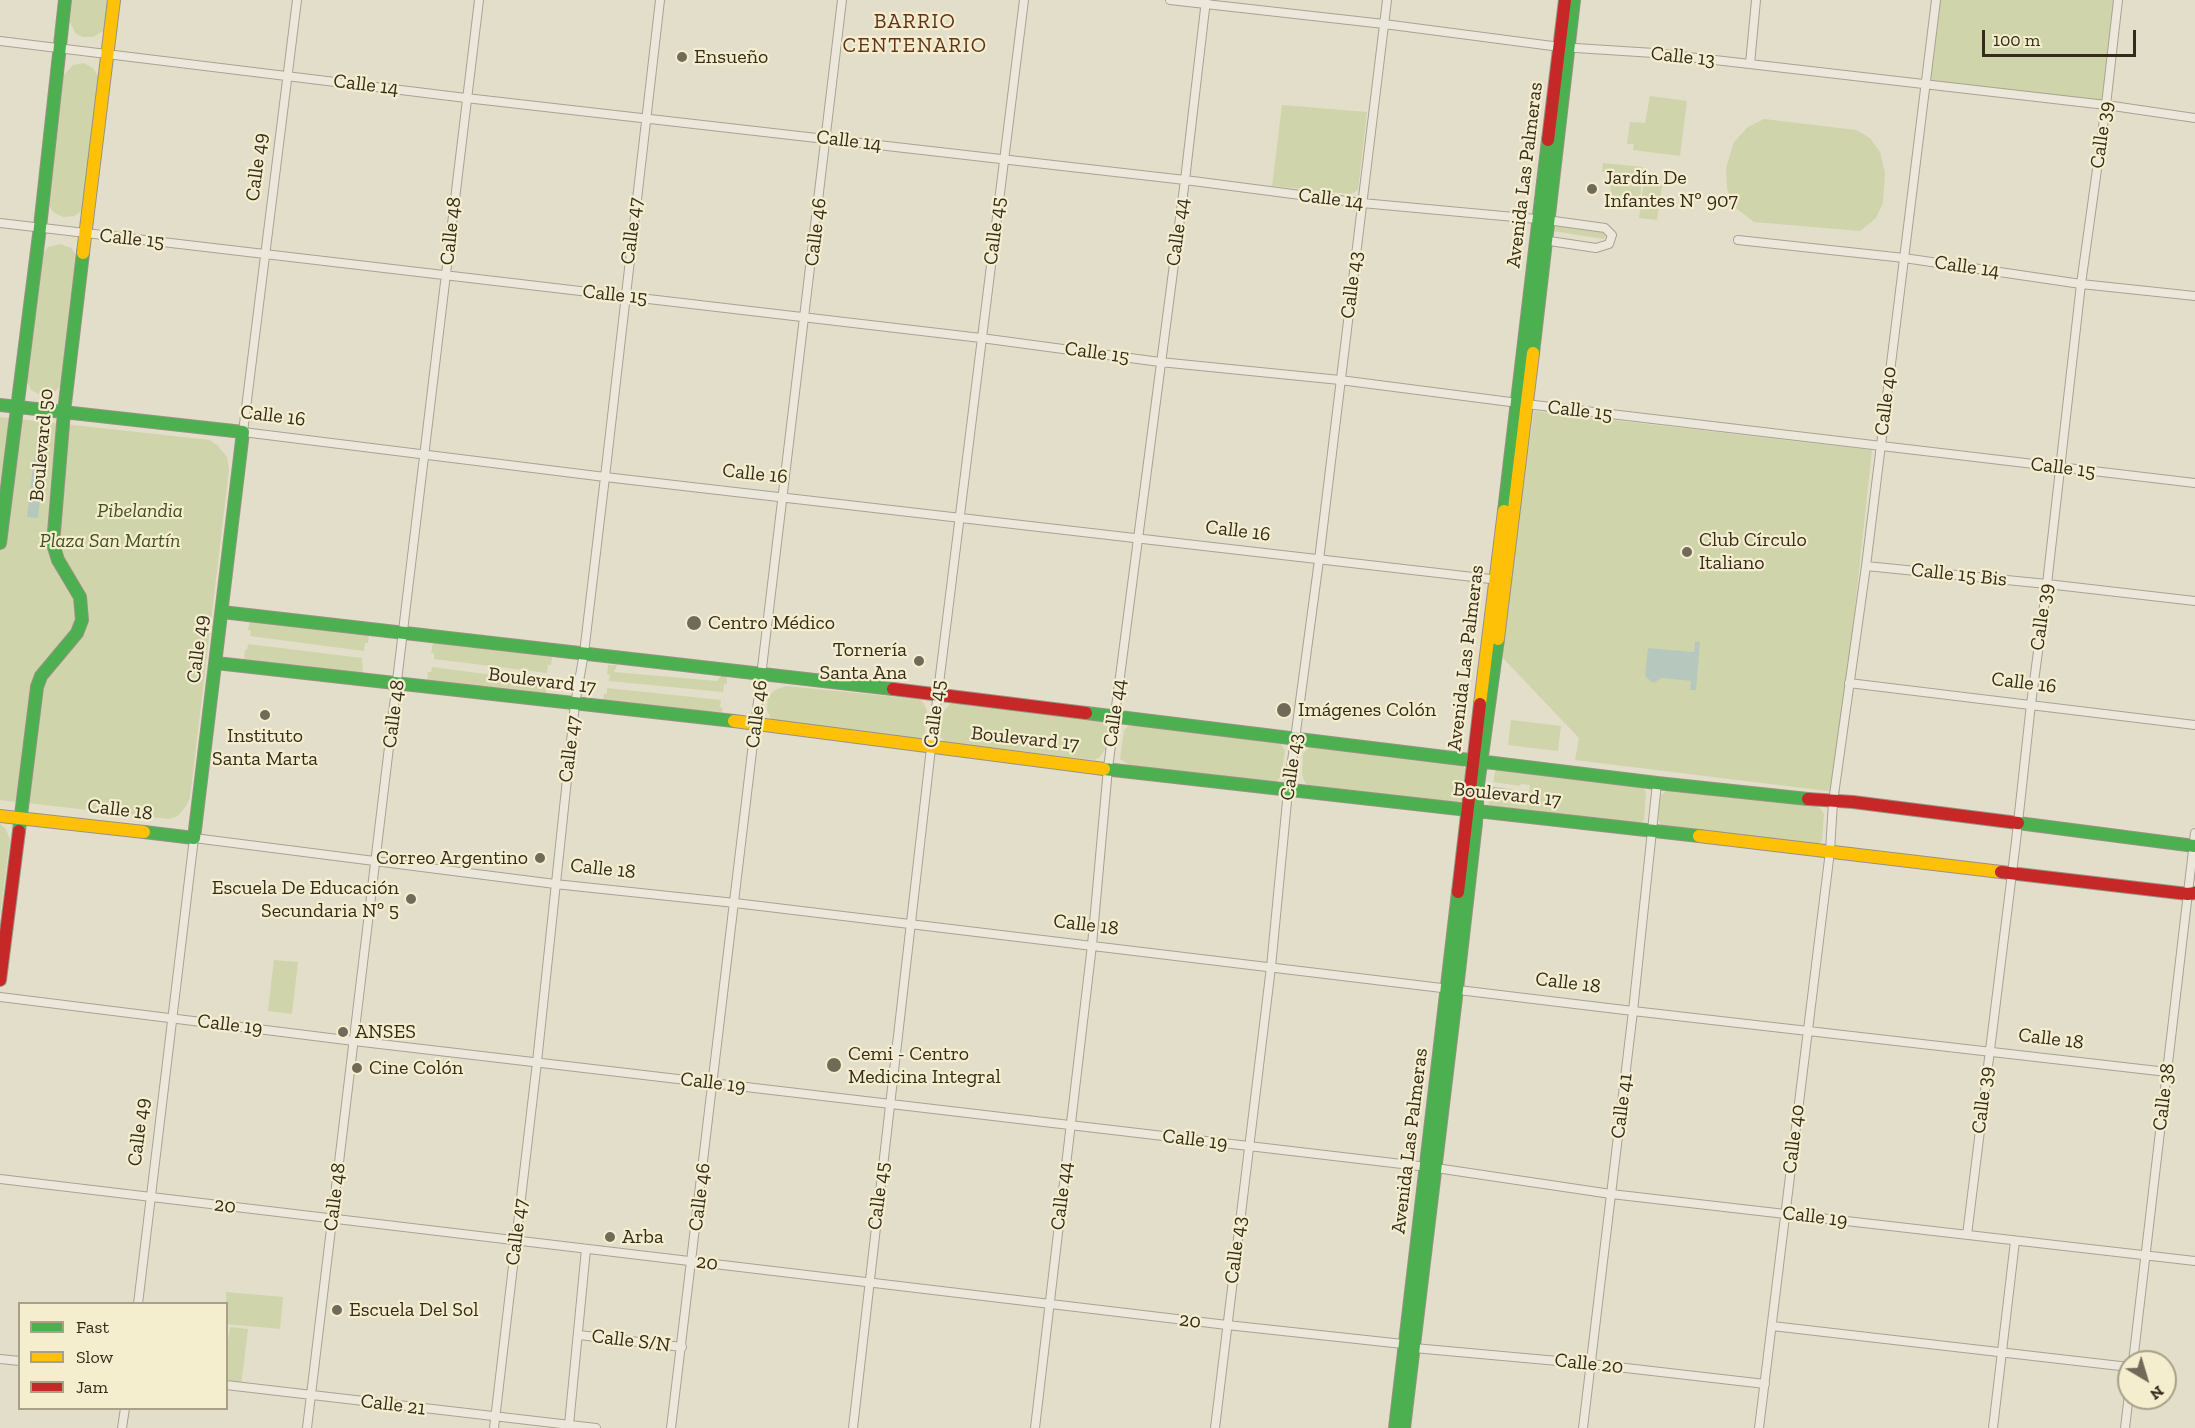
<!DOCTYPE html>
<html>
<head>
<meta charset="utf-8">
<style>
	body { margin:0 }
	#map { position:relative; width:2195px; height:1428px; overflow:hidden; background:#e3dec9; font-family:"Zilla Slab",serif }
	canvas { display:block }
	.legend { position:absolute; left:18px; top:1302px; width:210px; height:108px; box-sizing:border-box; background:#f5eece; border:2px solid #a8a087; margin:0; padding:8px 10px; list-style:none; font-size:18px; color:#352b1c }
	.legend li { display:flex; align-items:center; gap:12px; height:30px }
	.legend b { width:30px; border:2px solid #a8a087 }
	.north { position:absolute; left:2117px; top:1350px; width:60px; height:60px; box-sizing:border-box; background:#f5eece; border:2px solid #a8a087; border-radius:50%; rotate:142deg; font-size:16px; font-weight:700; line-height:24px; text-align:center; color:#352b1c }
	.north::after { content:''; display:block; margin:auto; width:21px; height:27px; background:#726a59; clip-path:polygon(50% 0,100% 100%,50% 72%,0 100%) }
	.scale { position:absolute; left:1982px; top:30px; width:154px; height:27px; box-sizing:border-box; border:3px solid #352b1c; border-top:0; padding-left:8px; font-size:18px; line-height:21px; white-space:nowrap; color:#352b1c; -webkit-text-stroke:4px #f5eece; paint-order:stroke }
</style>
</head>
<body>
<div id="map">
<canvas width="2195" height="1428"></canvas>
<ul class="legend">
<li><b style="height:8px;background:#4caf50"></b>Fast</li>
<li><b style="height:8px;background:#ffc107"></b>Slow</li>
<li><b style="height:8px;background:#c62828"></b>Jam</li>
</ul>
<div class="north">N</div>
<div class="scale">100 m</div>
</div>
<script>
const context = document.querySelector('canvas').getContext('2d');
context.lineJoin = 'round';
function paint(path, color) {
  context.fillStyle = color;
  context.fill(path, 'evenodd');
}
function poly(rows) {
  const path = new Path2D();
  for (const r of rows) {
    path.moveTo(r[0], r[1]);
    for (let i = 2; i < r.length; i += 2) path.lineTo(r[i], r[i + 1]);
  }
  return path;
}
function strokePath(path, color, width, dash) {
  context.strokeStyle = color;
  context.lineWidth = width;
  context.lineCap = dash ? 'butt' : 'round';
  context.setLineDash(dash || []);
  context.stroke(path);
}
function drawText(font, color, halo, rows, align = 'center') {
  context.font = font + ' "Zilla Slab",serif';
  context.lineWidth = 4.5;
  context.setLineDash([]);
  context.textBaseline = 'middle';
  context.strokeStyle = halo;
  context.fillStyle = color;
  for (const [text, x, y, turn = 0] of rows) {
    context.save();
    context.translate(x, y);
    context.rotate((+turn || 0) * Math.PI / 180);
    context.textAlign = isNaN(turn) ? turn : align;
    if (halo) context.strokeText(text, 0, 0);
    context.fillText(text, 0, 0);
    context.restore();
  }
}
paint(poly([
	[72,0,109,0,105,30,93,37,83,37,76,34,70,22],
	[1936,0,2118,0,2106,105,1927,84],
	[84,63,93,68,99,77,83,210,74,216,63,217,53,212,48,204,60,79,73,65],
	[1650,96,1687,101,1680,156,1633,150,1634,144,1627,144,1630,122,1645,123],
	[1282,105,1367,112,1358,190,1351,194,1272,186],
	[1764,119,1856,130,1870,138,1880,152,1885,173,1883,203,1876,218,1860,231,1754,222,1732,205,1727,188,1726,168,1734,142,1748,127],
	[1603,163,1643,167,1640,198,1610,195,1612,173,1602,172],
	[1644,182,1662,185,1657,220,1639,218],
	[1553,224,1605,231,1606,235,1604,239,1552,231],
	[60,244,71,248,77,256,63,384,51,395,40,395,31,390,26,379,41,256,48,247],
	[1534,411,1872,450,1835,792,1575,760,1579,738,1499,654],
	[0,417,210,440,218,446,227,457,229,470,190,798,186,806,178,816,169,819,0,800],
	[250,620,369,635,368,643,365,643,364,651,250,636,251,631,248,630],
	[433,643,552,657,551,665,548,665,547,673,434,659,434,653,431,653],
	[248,644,362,658,363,674,244,659,245,650,247,650],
	[608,665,617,665,614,672,717,681,721,676,727,676,727,684,724,684,723,692,609,681,610,675,607,674],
	[432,667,546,682,546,696,427,682,428,672,431,672],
	[786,686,917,699,922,701,927,710,925,733,922,737,909,740,773,723,767,710,768,697,775,690],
	[607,688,721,700,720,707,723,708,721,714,603,701,604,694,607,694],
	[955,703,1097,719,1105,721,1108,725,1106,748,1100,757,1094,760,945,742,940,736,939,731,944,711,950,704],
	[1511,720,1561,726,1558,751,1508,745],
	[1136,725,1281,744,1285,751,1281,776,1276,782,1269,783,1129,765,1120,759,1124,730,1128,726],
	[1311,746,1461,764,1467,771,1463,798,1461,801,1454,803,1308,785,1305,782,1302,775,1303,753],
	[1496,769,1641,785,1646,792,1644,820,1640,824,1488,808,1491,792,1528,800,1530,785,1521,784,1520,786,1493,782],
	[1667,790,1816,806,1820,808,1824,814,1822,841,1816,846,1662,827,1658,819,1660,796],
	[0,824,6,829,10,840,0,916],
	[274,960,298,962,292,1014,268,1011],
	[226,1292,283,1297,280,1329,227,1324],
	[230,1327,248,1329,241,1385,227,1384,226,1353]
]), '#cfd4ab');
paint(poly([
	[34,458,45,459,38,518,27,517],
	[1695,642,1700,642,1696,690,1690,690,1691,681,1662,678,1653,683,1645,676,1648,648,1694,652]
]), '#b6c8be');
strokePath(poly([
	[1493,788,1516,792]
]), '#b6c8be', 3);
const street = poly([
	[297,0,243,432,605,477,1499,580],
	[1170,0,1384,24,1560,47,1654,53,2106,105,2195,118],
	[0,41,466,98,1185,180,1362,203,1547,220,1605,228,1612,235,1609,244,1596,248,1543,240],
	[1750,64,1756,0],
	[0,223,981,338,1160,362,1340,380,1526,404,2195,483],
	[1738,240,1904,258,2081,284,2195,296],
	[1866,566,2047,584,2195,601],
	[1849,683,2195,725],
	[0,997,354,1041,1436,1168,1611,1194,2195,1261],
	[0,1179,1227,1325,1403,1344,1414,1348,1591,1364,1765,1384],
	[1967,1235,2016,841,2031,704,2047,584,2081,284,2106,105,2118,0],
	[138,1304,194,838,555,884,735,903,1633,1011,2167,1072],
	[1772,1326,2129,1367],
	[579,1335,682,1347],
	[0,1359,20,1361],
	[2133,1362,2195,833],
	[226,1385,596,1428],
	[569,1425,586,1249],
	[122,1428,125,1408],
	[307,1428,479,0],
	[494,1428,537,1062,575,704,584,653,605,477,660,0],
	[671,1428,842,0],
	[853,1428,931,748,1024,0],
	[1035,1428,1092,945,1108,768,1185,180,1206,0],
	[1215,1428,1271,967,1288,791,1319,560,1387,0],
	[1583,1428,1633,1011,1657,783],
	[1759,1428,1830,851,1833,802,1866,566,1936,0],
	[1993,1428,2015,1241],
	[2125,1428,2129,1394]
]);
const fast = poly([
	[1533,353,1574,0],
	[0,405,243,432,194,838,144,832],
	[1504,511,1548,140],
	[0,543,40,227,65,0],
	[222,612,893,689],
	[216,663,734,721],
	[1086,713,1657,783,1808,799],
	[1104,769,1699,836],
	[2018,823,2195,846],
	[19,831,37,687,41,676,77,633,82,620,80,597,58,560,53,544,64,412,83,253],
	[1395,1428,1458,892],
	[1404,1428,1457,989,1476,823,1478,785,1498,639]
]);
const slow = poly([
	[83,253,114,0],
	[1498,639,1533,353],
	[1480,704,1504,511],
	[734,721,1104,769],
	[0,816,144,832],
	[1699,836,2001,872]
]);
const jam = poly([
	[1548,140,1565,0],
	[893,689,1086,713],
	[1808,799,1853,802,2018,823],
	[2001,872,2188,894,2195,893],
	[1458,892,1480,704],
	[0,980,19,831]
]);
strokePath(street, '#a8a293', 10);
strokePath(fast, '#979283', 14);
strokePath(slow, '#979283', 14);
strokePath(jam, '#979283', 14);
strokePath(street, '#ebe7db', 8);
strokePath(fast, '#4caf50', 12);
strokePath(slow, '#ffc107', 12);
strokePath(jam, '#c62828', 12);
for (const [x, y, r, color] of [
	[682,57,6,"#726a59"],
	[1592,189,6,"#726a59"],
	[1687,552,6,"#726a59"],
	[694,623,8,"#726a59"],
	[919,661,6,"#726a59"],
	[1284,710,8,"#726a59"],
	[265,715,6,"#726a59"],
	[540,858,6,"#726a59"],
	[411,899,6,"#726a59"],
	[343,1032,6,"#726a59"],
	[834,1065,8,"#726a59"],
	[357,1068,6,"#726a59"],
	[610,1237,6,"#726a59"],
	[337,1310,6,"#726a59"]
]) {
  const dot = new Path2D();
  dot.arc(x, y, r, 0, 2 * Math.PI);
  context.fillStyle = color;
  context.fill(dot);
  strokePath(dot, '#f5eece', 2);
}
drawText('20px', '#352b1c', '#f5eece', [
	["Ensueño",694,57],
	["Jardín De",1604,178],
	["Infantes Nº 907",1604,201],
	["Club Círculo",1699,540],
	["Italiano",1699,563],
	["Centro Médico",708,623],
	["Tornería",907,650,"right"],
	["Santa Ana",907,673,"right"],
	["Imágenes Colón",1298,710],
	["Instituto",265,736,"center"],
	["Santa Marta",265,759,"center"],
	["Correo Argentino",528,858,"right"],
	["Escuela De Educación",399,888,"right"],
	["Secundaria Nº 5",399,911,"right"],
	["ANSES",355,1032],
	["Cemi - Centro",848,1054],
	["Medicina Integral",848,1077],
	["Cine Colón",369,1068],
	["Arba",622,1237],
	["Escuela Del Sol",349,1310]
], 'left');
drawText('20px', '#352b1c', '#f5eece', [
	["Calle 13",1683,57,6],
	["Calle 14",366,85,7],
	["Calle 39",2102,135,-82],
	["Calle 14",849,141,7],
	["Calle 49",257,167,-83],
	["Avenida Las Palmeras",1525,175,-83],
	["Calle 14",1331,199,7],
	["Calle 48",451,231,-84],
	["Calle 47",632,231,-83],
	["Calle 45",995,231,-83],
	["Calle 46",816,232,-83],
	["Calle 44",1178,232,-82],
	["Calle 15",132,239,6],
	["Calle 14",1967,267,8],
	["Calle 43",1352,285,-83],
	["Calle 15",615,295,6],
	["Calle 15",1097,353,8],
	["Calle 40",1886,401,-83],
	["Calle 15",1580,411,7],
	["Calle 16",273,416,7],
	["Boulevard 50",42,445,-85],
	["Calle 15",2063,468,7],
	["Calle 16",755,474,6],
	["Calle 16",1238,531,7],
	["Calle 15 Bis",1959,575,6],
	["Calle 39",2042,617,-82],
	["Calle 49",198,649,-83],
	["Avenida Las Palmeras",1466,658,-83],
	["Boulevard 17",542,681,7],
	["Calle 16",2024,683,7],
	["Calle 44",1115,713,-82],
	["Calle 48",394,714,-83],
	["Calle 46",757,714,-83],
	["Calle 45",935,714,-83],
	["Boulevard 17",1025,739,6],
	["Calle 47",570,749,-83],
	["Calle 43",1292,767,-82],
	["Boulevard 17",1507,795,6],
	["Calle 18",120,810,7],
	["Calle 18",603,869,6],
	["Calle 18",1086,925,7],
	["Calle 18",1568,983,7],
	["Calle 19",230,1025,7],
	["Calle 18",2051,1039,7],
	["Calle 19",713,1083,7],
	["Calle 38",2164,1097,-83],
	["Calle 39",1983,1100,-83],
	["Calle 41",1622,1106,-83],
	["Calle 49",139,1132,-83],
	["Calle 40",1794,1139,-83],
	["Calle 19",1195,1140,7],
	["Avenida Las Palmeras",1410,1141,-83],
	["Calle 45",879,1196,-83],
	["Calle 44",1062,1196,-83],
	["Calle 48",335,1197,-83],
	["Calle 46",700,1197,-83],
	["20",225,1206,7],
	["Calle 19",1815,1217,7],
	["Calle 47",517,1232,-83],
	["Calle 43",1236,1250,-83],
	["20",707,1263,7],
	["20",1190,1321,7],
	["Calle S/N",631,1341,7],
	["Calle 20",1589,1364,6],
	["Calle 21",393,1405,7]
]);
drawText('italic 20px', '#415222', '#f5eece', [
	["Pibelandia",140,511],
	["Plaza San Martín",110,541]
]);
context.letterSpacing = '1.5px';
drawText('21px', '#62321b', '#f5eece', [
	["BARRIO",915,22],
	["CENTENARIO",915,46]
]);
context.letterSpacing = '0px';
</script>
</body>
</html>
